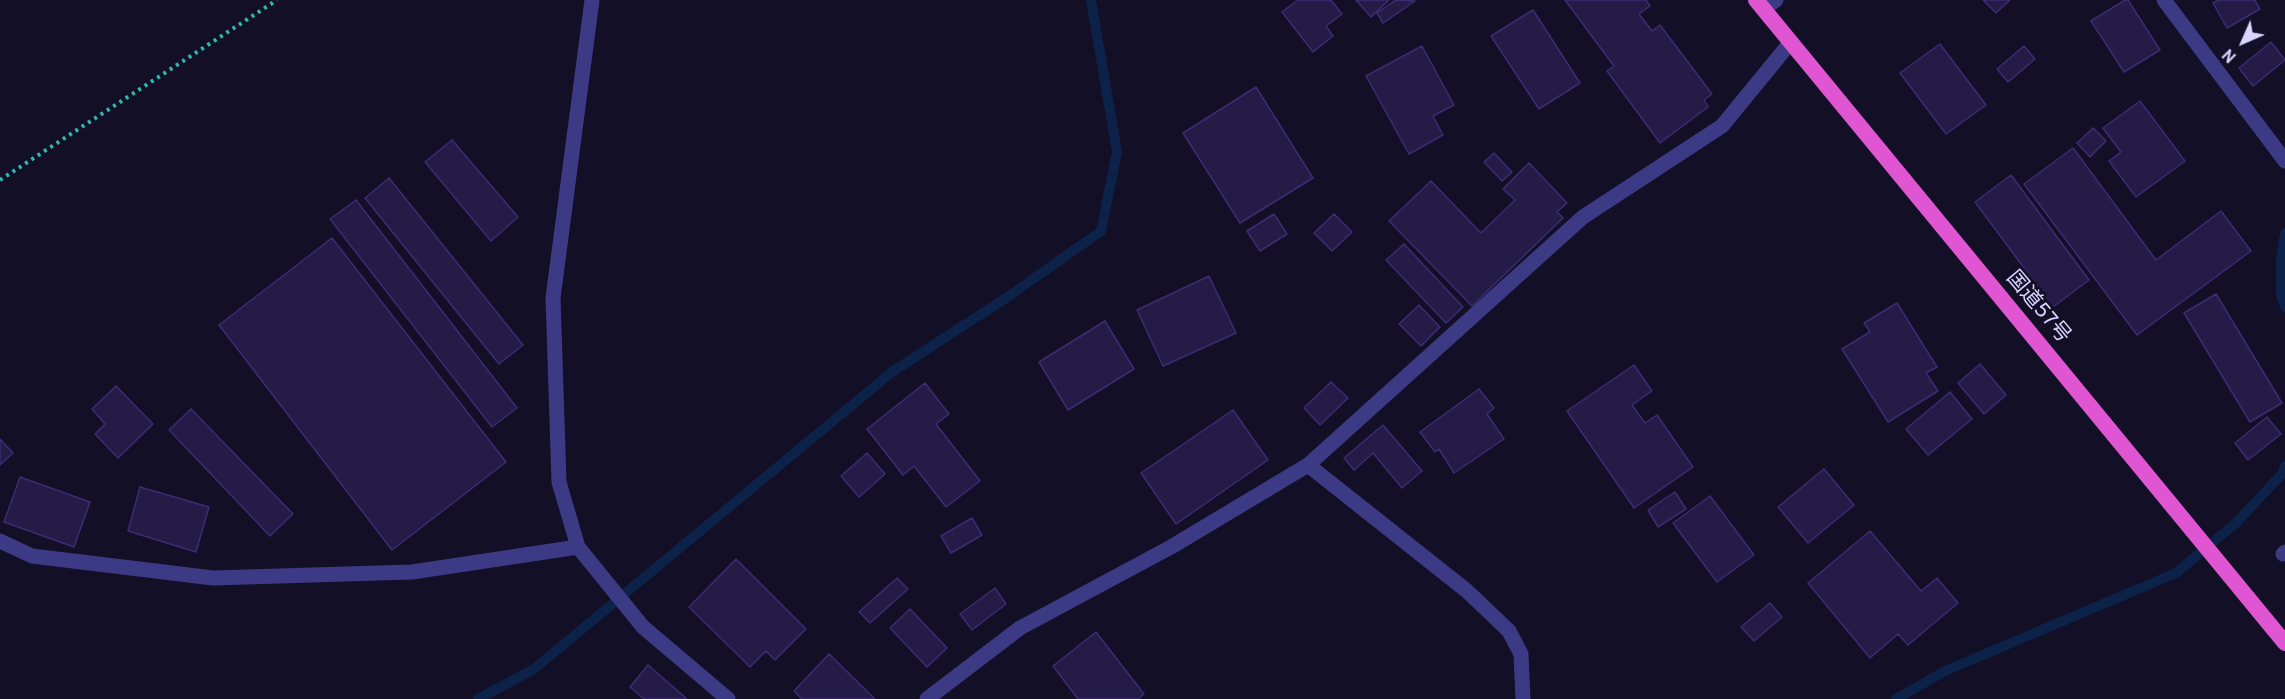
<!DOCTYPE html>
<html>
<head>
<meta charset="utf-8">
<style>
	body { margin:0 }
	#map { position:relative; width:2285px; height:699px; overflow:hidden; background:#130f26; font-family:Overpass,sans-serif }
	canvas { display:block }
	.north { position:absolute; left:2213px; top:12px; width:60px; height:60px; -webkit-text-stroke:4px #130f26; paint-order:stroke; rotate:225deg; font-size:16px; font-weight:700; line-height:24px; text-align:center; color:#d9d4ff }
	.north::after { content:''; display:block; margin:auto; width:21px; height:27px; background:#d9d4ff; clip-path:polygon(50% 0,100% 100%,50% 72%,0 100%) }
</style>
</head>
<body>
<div id="map">
<canvas width="2285" height="699"></canvas>
<div class="north">N</div>
</div>
<script>
const context = document.querySelector('canvas').getContext('2d');
context.lineJoin = 'round';
function poly(rows) {
  const path = new Path2D();
  for (const r of rows) {
    path.moveTo(r[0], r[1]);
    for (let i = 2; i < r.length; i += 2) path.lineTo(r[i], r[i + 1]);
  }
  return path;
}
function strokePath(path, color, width, dash) {
  context.strokeStyle = color;
  context.lineWidth = width;
  context.lineCap = dash ? 'butt' : 'round';
  context.setLineDash(dash || []);
  context.stroke(path);
}
function paint(path, color) {
  context.fillStyle = color;
  context.fill(path, 'evenodd');
}
function drawText(font, color, halo, rows, align = 'center') {
  context.font = font + ' Overpass,"Noto Sans JP",sans-serif';
  context.lineWidth = 6;
  context.setLineDash([]);
  context.textBaseline = 'middle';
  context.strokeStyle = halo;
  context.fillStyle = color;
  for (const [text, x, y, turn = 0] of rows) {
    context.save();
    context.translate(x, y);
    context.rotate((+turn || 0) * Math.PI / 180);
    context.textAlign = isNaN(turn) ? turn : align;
    if (halo) context.strokeText(text, 0, 0);
    context.fillText(text, 0, 0);
    context.restore();
  }
}
strokePath(poly([
	[2285,233,2281,257,2281,294,2285,307],
	[478,699,534,669,892,372,1012,294,1101,231,1117,152,1091,0],
	[1896,699,1945,671,2176,573,2236,523,2282,474,2285,466]
]), '#0c2248', 10);
const building = poly([
	[1298,0,1331,0,1342,14,1326,26,1333,36,1313,52,1282,12,1298,0],
	[1356,0,1389,0,1371,17,1356,0],
	[1396,0,1415,1,1383,23,1377,13,1396,0],
	[1565,0,1646,0,1650,6,1639,14,1652,31,1660,25,1712,94,1704,100,1708,107,1660,143,1607,71,1614,66,1565,0],
	[1983,0,2010,0,1996,13,1983,0],
	[2125,0,2128,0,2160,50,2124,72,2091,21,2125,0],
	[2219,0,2255,0,2260,9,2227,28,2213,3,2219,0],
	[1533,10,1580,83,1539,109,1491,36,1533,10],
	[2271,42,2285,60,2253,86,2239,68,2271,42],
	[1940,44,1986,105,1946,134,1900,73,1940,44],
	[1422,46,1454,105,1433,116,1443,135,1409,154,1366,76,1422,46],
	[2024,46,2035,59,2008,82,1997,69,2024,46],
	[1256,87,1313,178,1240,223,1183,133,1256,87],
	[2140,101,2185,161,2136,197,2109,161,2121,152,2103,128,2140,101],
	[2093,128,2106,141,2090,157,2077,143,2093,128],
	[452,140,518,217,491,241,425,162,452,140],
	[2073,148,2156,260,2221,211,2251,251,2137,335,2024,184,2073,148],
	[1494,153,1512,172,1502,181,1484,162,1494,153],
	[1529,163,1567,203,1557,212,1563,218,1472,306,1389,221,1431,181,1481,233,1515,200,1503,189,1529,163],
	[2011,175,2089,280,2053,307,1975,202,2011,175],
	[389,178,523,345,499,364,365,198,389,178],
	[356,200,517,408,492,427,330,219,356,200],
	[1274,214,1287,234,1260,251,1247,231,1274,214],
	[1334,214,1352,232,1332,251,1314,233,1334,214],
	[332,238,506,462,392,550,219,325,332,238],
	[1404,244,1463,307,1446,323,1386,260,1404,244],
	[1209,276,1236,333,1163,366,1137,310,1209,276],
	[2216,294,2282,403,2250,422,2184,313,2216,294],
	[1897,303,1937,367,1926,373,1938,391,1888,422,1842,349,1870,332,1864,323,1897,303],
	[1419,305,1440,327,1421,346,1399,324,1419,305],
	[1105,321,1134,369,1068,410,1039,362,1105,321],
	[1980,364,2006,395,1984,414,1958,383,1980,364],
	[1634,365,1652,391,1632,405,1645,423,1657,415,1693,467,1634,508,1567,411,1634,365],
	[1331,382,1348,398,1320,425,1304,408,1331,382],
	[925,383,949,414,936,424,980,481,946,507,914,466,903,475,867,429,925,383],
	[116,386,153,424,118,458,95,434,105,424,92,409,116,386],
	[1479,389,1494,408,1487,414,1504,439,1454,473,1439,449,1435,452,1420,432,1479,389],
	[1950,392,1972,419,1928,455,1906,429,1950,392],
	[191,409,293,514,270,536,169,430,191,409],
	[1233,410,1268,460,1176,524,1141,473,1233,410],
	[2267,417,2281,434,2248,460,2235,443,2267,417],
	[1383,425,1422,471,1402,488,1373,453,1354,470,1344,458,1383,425],
	[0,439,13,453,0,465,0,439],
	[867,453,885,474,859,497,841,476,867,453],
	[1824,469,1854,505,1808,543,1778,507,1824,469],
	[20,477,90,502,74,547,4,522,20,477],
	[140,487,209,507,196,552,128,531,140,487],
	[1675,492,1686,509,1658,527,1648,510,1675,492],
	[1710,496,1754,555,1717,582,1673,523,1710,496],
	[972,518,982,535,951,553,941,536,972,518],
	[1870,531,1921,591,1937,578,1958,603,1908,645,1898,634,1870,658,1808,583,1870,531],
	[736,559,806,629,775,660,766,651,750,667,689,607,736,559],
	[897,578,908,589,870,623,859,612,897,578],
	[995,588,1006,604,972,630,960,614,995,588],
	[1770,603,1782,617,1754,641,1741,627,1770,603],
	[910,609,947,648,927,667,890,628,910,609],
	[1096,632,1144,694,1138,699,1078,699,1053,666,1096,632],
	[829,654,875,699,802,699,794,691,829,654],
	[648,665,687,699,644,699,630,687,648,665]
]);
paint(building, '#241b47');
strokePath(building, '#3b2d73', 1.5);
strokePath(poly([
	[0,180,277,0]
]), '#2fb8b0', 4, [3, 4.5]);
strokePath(poly([
	[2283,554,2285,552]
]), '#3d3a85', 15);
strokePath(poly([
	[592,0,553,298,559,482,578,547,643,627,728,699],
	[2164,0,2285,161],
	[1763,9,1776,0],
	[1308,465,1467,591,1509,631,1521,654,1523,699],
	[0,541,32,556,213,578,412,572,578,547],
	[927,699,1020,628,1171,547,1308,465,1583,217,1722,126,1790,43]
]), '#3d3a85', 15);
strokePath(poly([
	[1756,0,2285,643]
]), '#e055d1', 16);
drawText('21px', '#d9d4ff', '#130f26', [
	["国道57号",2037,308,50]
]);
</script>
</body>
</html>
